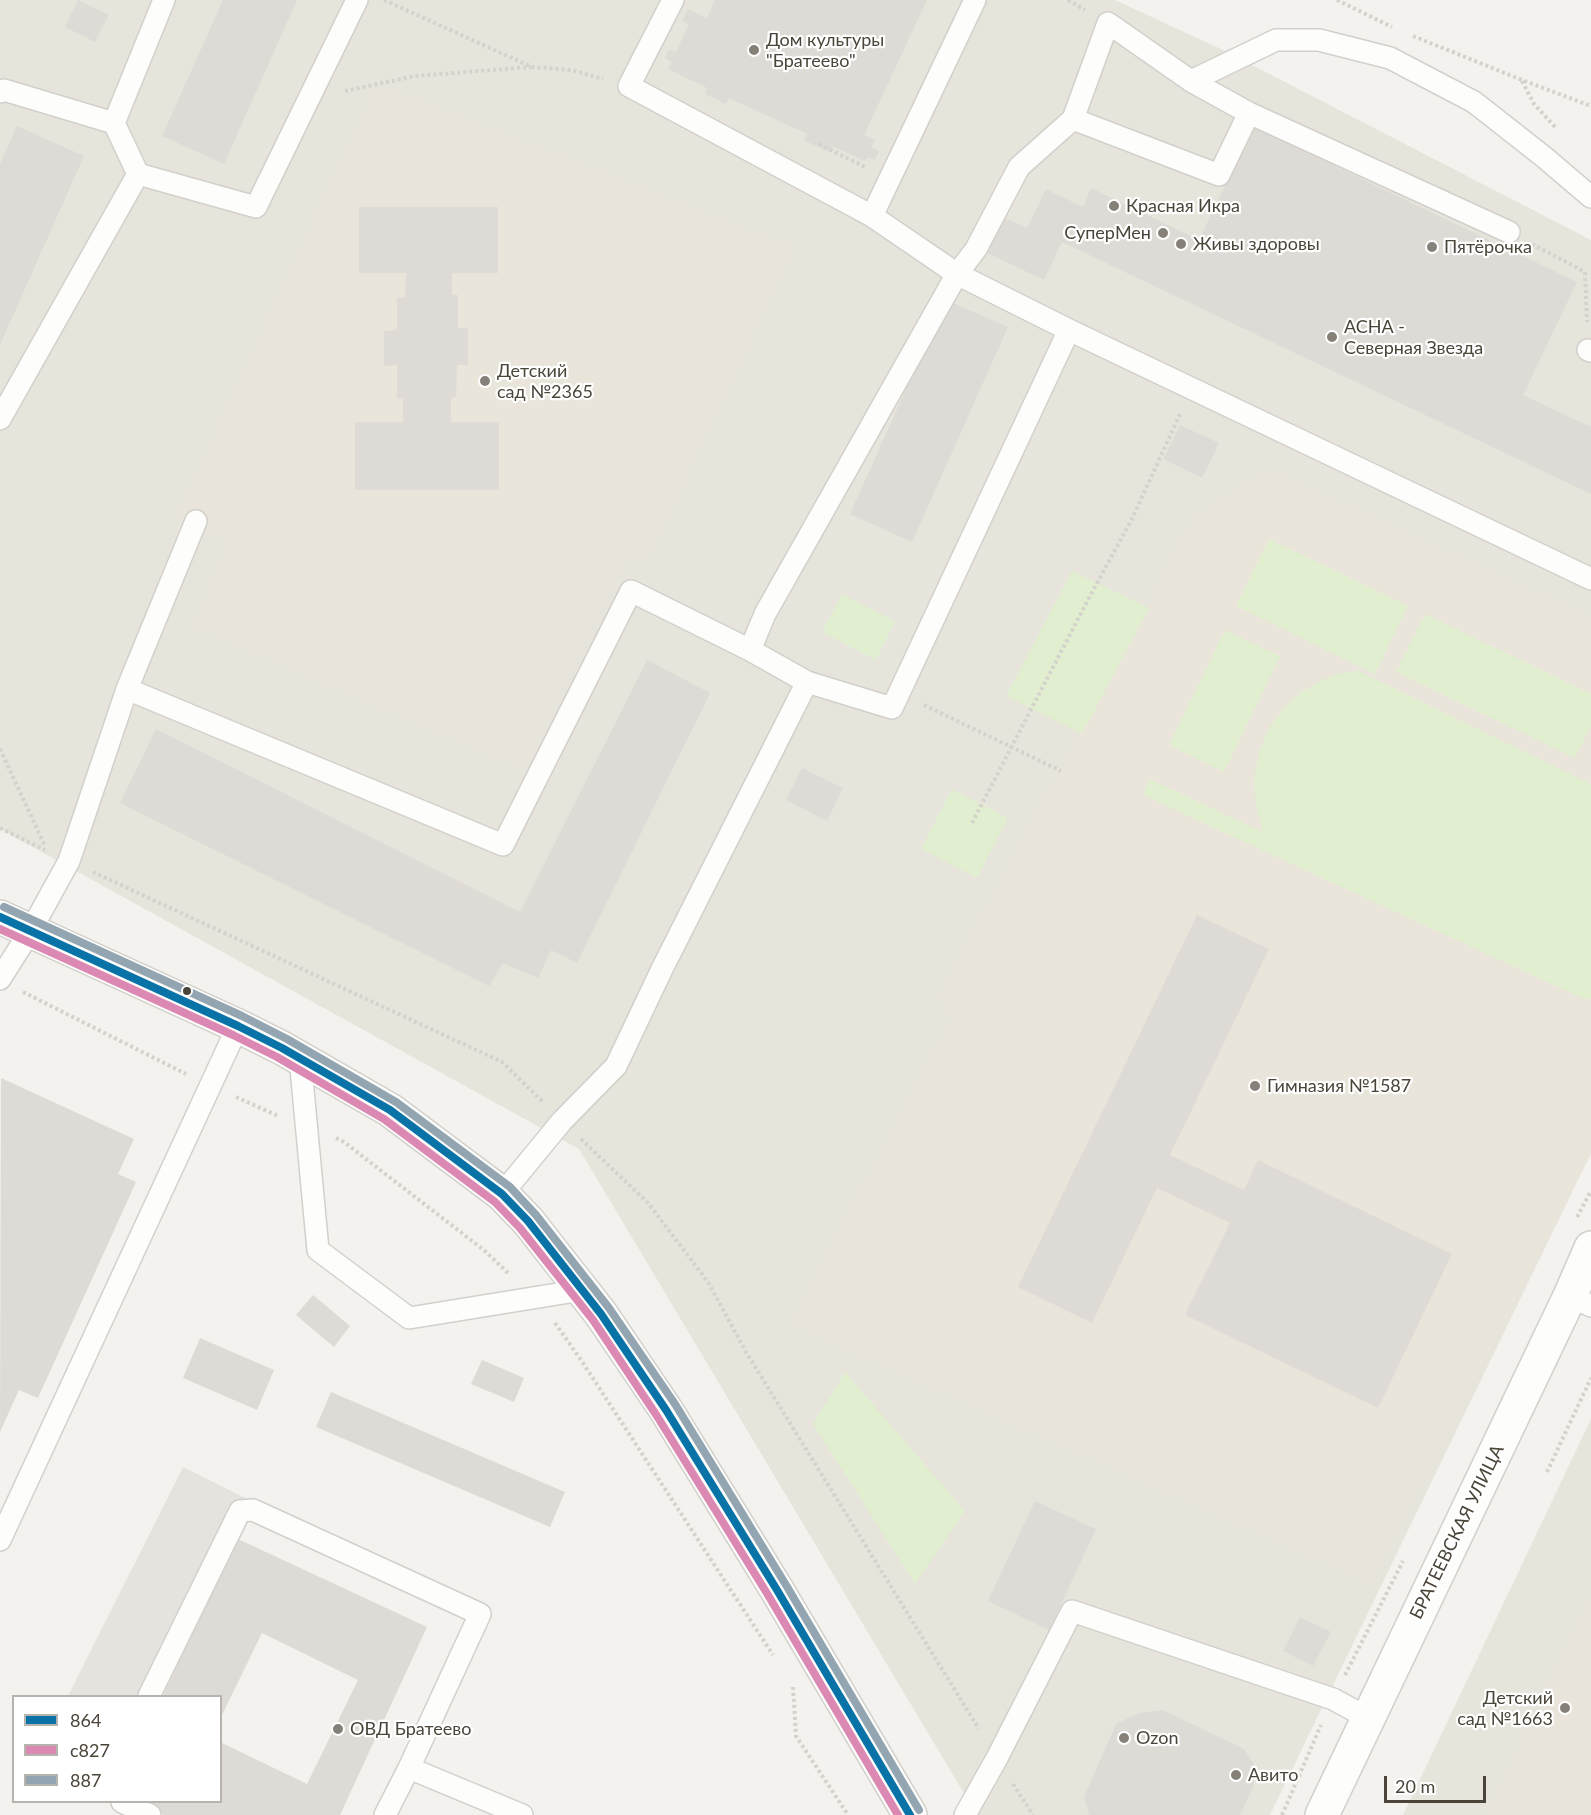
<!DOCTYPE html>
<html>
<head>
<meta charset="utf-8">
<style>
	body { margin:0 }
	#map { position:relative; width:1591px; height:1815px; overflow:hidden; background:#f4f2ee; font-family:Lato,sans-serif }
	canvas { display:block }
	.legend { position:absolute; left:12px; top:1695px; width:210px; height:108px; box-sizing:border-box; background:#fff; border:2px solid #b7b4b0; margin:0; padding:8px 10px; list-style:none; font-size:18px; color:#4b4439 }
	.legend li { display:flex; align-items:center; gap:12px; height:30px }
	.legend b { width:30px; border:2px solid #b7b4b0 }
	.scale { position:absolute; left:1384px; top:1776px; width:102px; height:27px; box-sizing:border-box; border:3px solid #4b4439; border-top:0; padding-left:8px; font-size:18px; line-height:21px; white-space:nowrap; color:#4b4439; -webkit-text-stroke:4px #fff; paint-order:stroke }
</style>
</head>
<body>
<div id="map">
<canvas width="1591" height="1815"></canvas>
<ul class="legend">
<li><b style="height:8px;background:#0973a7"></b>864</li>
<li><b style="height:8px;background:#db89b3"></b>с827</li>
<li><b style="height:8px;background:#92a5b0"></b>887</li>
</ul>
<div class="scale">20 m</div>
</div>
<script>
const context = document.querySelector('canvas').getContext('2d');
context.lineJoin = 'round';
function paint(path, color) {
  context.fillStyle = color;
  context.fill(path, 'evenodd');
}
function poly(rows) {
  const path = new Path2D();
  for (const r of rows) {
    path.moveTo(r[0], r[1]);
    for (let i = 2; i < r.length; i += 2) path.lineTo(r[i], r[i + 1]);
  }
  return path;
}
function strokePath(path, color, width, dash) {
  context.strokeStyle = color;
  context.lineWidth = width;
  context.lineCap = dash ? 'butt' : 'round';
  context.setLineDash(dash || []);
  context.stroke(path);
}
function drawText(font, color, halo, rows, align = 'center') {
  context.font = font + ' Lato,sans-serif';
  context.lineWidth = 4.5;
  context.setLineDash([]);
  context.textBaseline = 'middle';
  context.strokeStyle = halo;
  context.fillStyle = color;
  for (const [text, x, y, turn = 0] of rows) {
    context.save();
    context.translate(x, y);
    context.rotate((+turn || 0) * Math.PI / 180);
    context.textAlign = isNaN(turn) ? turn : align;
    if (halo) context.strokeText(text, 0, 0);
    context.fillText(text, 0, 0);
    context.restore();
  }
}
paint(poly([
	[0,0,1115,0,1221,49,1591,240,1591,1153,1270,1815,977,1815,579,1149,0,829],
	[1591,1419,1591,1815,1403,1815]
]), '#e7e4dc');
paint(poly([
	[378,87,791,249,645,558,627,551,525,767,197,625,233,539,181,513],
	[1267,471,1591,620,1591,1154,1370,1580,793,1322,955,1017,941,997,1194,522],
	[1591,1601,1591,1815,1488,1815]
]), '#eae5da');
paint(poly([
	[1269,539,1408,606,1375,674,1236,606],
	[1072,571,1149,608,1082,734,1006,696],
	[842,594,895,621,876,660,822,632],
	[1425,614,1591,694,1591,725,1575,758,1396,672],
	[1225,630,1280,656,1224,772,1169,745],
	[1358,671,1591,784,1591,999,1584,999,1143,795,1149,779,1263,832,1256,805,1254,779,1259,753,1269,728,1283,709,1300,693,1320,681,1342,673],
	[952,789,1008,818,977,878,921,849],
	[845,1372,965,1511,915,1584,813,1424]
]), '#e1eecf');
paint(poly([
	[183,1467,257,1504,163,1696,68,1696]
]), '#e6e3df');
paint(poly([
	[78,0,109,15,95,42,65,27],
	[223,0,297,0,224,164,162,136],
	[715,0,927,0,864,135,875,140,871,147,879,151,875,160,867,157,865,161,832,146,829,152,803,140,807,134,729,98,726,104,705,94,707,88,668,69,672,62,665,58,669,49,676,52,689,24,682,21,688,9,707,18],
	[17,126,84,156,0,345,0,164],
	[1253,127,1577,282,1523,395,1591,427,1591,494,1062,242,1044,280,987,253,1005,218,1027,228,1046,189,1083,207,1091,188,1199,240],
	[359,207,498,207,498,273,452,273,452,295,458,295,458,328,468,328,468,365,457,365,456,397,451,398,451,422,499,422,499,490,355,490,355,422,403,422,403,398,397,398,397,365,384,366,384,331,397,330,397,298,405,298,406,273,359,273],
	[946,300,1008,327,912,542,850,514],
	[1180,425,1219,443,1202,478,1163,459],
	[647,660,710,693,577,963,551,950,538,978,503,963,489,986,120,803,156,729,520,912],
	[802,768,843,788,827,821,786,800],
	[1197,915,1269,949,1170,1155,1244,1190,1258,1160,1452,1254,1378,1408,1185,1315,1230,1223,1157,1188,1092,1323,1018,1287],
	[1,1078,134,1139,118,1174,136,1182,38,1398,19,1390,0,1432],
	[313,1295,350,1326,334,1347,296,1315],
	[200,1338,274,1370,257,1410,183,1378],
	[482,1360,524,1378,514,1402,471,1384],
	[331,1392,565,1492,550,1527,316,1427],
	[1035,1501,1096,1529,1049,1630,988,1601],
	[238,1539,427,1627,340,1815,164,1815,135,1802,220,1802,220,1742,307,1784,358,1680,262,1633,220,1719,220,1696,163,1696],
	[1300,1617,1331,1632,1313,1666,1283,1651],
	[1163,1710,1244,1749,1254,1764,1254,1785,1240,1815,1089,1815,1084,1797,1116,1724,1139,1713]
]), '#dedbd6');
const service = poly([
	[673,0,629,86,872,216,957,274,1069,330,892,708,807,682],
	[1191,81,1276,40,1319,40,1390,58,1474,102,1544,157,1591,197],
	[0,92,4,90,114,123,138,174,0,419],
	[1073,119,1219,175,1249,113,1509,232],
	[114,123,164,0],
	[138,174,256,207,357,0],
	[872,216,975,0],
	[1069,330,1591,579],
	[1588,350,1591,351],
	[127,689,503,845,631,591,750,650],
	[0,979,31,930,69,861,127,689,196,521],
	[300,1058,318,1250,409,1318,582,1290],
	[502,1194,562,1121,616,1066,662,969,807,682,750,650,765,614,957,274,976,249,1019,167,1073,119,1108,23,1191,81,1249,113],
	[1570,1296,1591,1306],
	[0,1540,238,1026],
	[149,1696,240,1511,253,1510,480,1614,409,1768,522,1815],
	[122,1802,150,1815],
	[385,1815,409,1768],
	[965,1815,997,1758,1072,1611,1333,1699,1368,1718]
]);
const tertiary = poly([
	[0,917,238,1026,282,1048,390,1110,502,1194,528,1221,601,1314,666,1410,777,1590,910,1815],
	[1322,1815,1570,1296,1591,1248]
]);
strokePath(service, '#d2d0cb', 24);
strokePath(tertiary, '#d2d0cb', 36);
strokePath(poly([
	[384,0,532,67,572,70,603,79],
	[1068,0,1085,10],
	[1337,0,1392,27],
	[1413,36,1522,80,1591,106],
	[1522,81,1534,104,1556,128],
	[345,91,415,76,531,67],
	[819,144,865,167],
	[1532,244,1585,272,1587,322],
	[924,705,1061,771],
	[0,749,45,846],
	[972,823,1091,594,1132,519,1180,414],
	[0,828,45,850],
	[93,872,502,1062,543,1102],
	[23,992,186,1074],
	[236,1097,278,1116],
	[336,1138,344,1142,485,1251,509,1274],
	[581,1139,648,1203,708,1282,746,1352,979,1729],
	[1577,1217,1591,1191],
	[555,1323,583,1363,773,1655],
	[1547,1472,1591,1378],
	[1345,1675,1403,1561],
	[793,1687,796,1736,848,1815],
	[1013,1784,1033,1815],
	[1282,1815,1321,1725]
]), '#d3d2cc', 4, [3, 3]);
strokePath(service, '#fdfdfc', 21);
strokePath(tertiary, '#fdfdfc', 33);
strokePath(poly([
	[0,917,238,1026,282,1048,390,1110,502,1194,528,1221,601,1314,666,1410,777,1590,910,1815]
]), '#0973a7', 8);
strokePath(poly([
	[0,929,233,1035,277,1057,384,1119,495,1202,520,1228,593,1320,657,1416,768,1595,898,1815]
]), '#db89b3', 8);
strokePath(poly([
	[4,907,242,1016,287,1039,396,1102,510,1187,536,1215,609,1308,675,1404,786,1585,919,1810]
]), '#92a5b0', 8);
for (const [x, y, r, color] of [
	[754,50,6,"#868178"],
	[1114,206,6,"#868178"],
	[1163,233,6,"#868178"],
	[1181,244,6,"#868178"],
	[1432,247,6,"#868178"],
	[1332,337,6,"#868178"],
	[485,381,6,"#868178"],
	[187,991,5,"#4b4439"],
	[1255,1086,6,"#868178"],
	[1565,1708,6,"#868178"],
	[338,1729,6,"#868178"],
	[1124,1738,6,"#868178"],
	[1236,1775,6,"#868178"]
]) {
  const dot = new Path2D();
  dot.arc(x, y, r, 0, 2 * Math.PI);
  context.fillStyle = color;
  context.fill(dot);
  strokePath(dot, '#fff', 2);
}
drawText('18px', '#4b4439', '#fff', [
	["Дом культуры",766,40],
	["\"Братеево\"",766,61],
	["Красная Икра",1126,206],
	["СуперМен",1151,233,"right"],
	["Живы здоровы",1193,244],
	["Пятёрочка",1444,247],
	["АСНА -",1344,327],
	["Северная Звезда",1344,348],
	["Детский",497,371],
	["сад №2365",497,392],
	["Гимназия №1587",1267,1086],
	["Детский",1553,1698,"right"],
	["сад №1663",1553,1719,"right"],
	["ОВД Братеево",350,1729],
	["Ozon",1136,1738],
	["Авито",1248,1775]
], 'left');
drawText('18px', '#4b4439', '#fff', [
	["БРАТЕЕВСКАЯ УЛИЦА",1457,1532,-64]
]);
</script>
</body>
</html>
